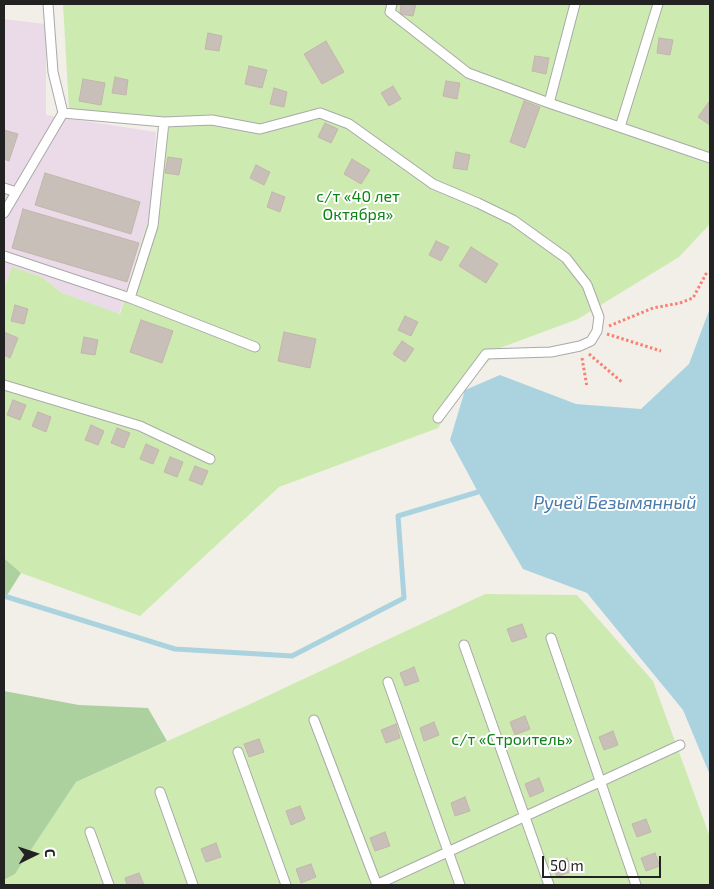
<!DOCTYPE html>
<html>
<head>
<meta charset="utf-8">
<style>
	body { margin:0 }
	#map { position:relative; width:714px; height:889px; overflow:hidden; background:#f2efe9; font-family:"Exo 2",sans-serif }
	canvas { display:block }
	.frame { position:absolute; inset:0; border:5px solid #222; pointer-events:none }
	.north { position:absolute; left:10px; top:829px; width:50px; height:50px; -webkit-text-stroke:4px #fff; paint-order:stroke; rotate:86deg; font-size:14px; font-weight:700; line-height:20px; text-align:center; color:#222 }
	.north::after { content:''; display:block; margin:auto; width:18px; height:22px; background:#222; clip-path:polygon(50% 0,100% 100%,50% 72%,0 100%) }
	.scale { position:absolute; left:542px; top:856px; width:119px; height:22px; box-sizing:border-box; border:2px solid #222; border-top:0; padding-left:6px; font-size:15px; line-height:18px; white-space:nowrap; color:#222; -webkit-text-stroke:4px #fff; paint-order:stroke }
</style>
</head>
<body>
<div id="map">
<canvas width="714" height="889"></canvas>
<div class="frame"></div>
<div class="north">С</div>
<div class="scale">50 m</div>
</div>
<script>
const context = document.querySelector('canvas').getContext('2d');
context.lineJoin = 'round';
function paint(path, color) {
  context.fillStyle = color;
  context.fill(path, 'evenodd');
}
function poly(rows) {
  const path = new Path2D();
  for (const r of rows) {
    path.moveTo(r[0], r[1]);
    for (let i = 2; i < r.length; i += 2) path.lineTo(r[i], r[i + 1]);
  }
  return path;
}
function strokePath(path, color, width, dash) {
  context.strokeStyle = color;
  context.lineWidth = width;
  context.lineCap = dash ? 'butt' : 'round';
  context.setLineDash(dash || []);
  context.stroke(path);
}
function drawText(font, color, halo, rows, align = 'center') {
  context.font = font + ' "Exo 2",sans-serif';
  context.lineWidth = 4;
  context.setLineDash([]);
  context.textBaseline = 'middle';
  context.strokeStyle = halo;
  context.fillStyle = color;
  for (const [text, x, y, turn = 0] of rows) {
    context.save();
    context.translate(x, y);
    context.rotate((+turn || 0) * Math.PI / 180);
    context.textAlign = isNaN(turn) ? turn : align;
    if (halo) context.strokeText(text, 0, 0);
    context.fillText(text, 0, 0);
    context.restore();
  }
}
paint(poly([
	[4,19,46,24,46,115,156,132,150,214,119,314,62,293,42,277,12,268,4,289]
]), '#ebdbe8');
paint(poly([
	[63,4,710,4,710,224,679,257,578,319,500,348,467,385,438,428,279,487,140,616,21,573,4,558,4,289,12,267,42,277,62,293,120,314,150,214,171,120,69,109],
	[485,594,577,595,653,681,710,837,710,885,4,885,4,880,15,874,76,782,248,705]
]), '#cdebb0');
paint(poly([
	[4,558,21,573,4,600],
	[4,691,79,705,148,708,167,741,76,782,15,874,4,880]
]), '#add19e');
paint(poly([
	[710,308,710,775,683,710,587,593,523,569,478,492,450,440,465,390,500,375,576,404,641,409,689,364]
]), '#aad3df');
strokePath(poly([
	[4,596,175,649,292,656,404,598,398,516,478,492]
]), '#aad3df', 5);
const building = poly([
	[401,4,416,4,413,16,400,14,401,4],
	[208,33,222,36,219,51,205,49,208,33],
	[659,38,673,40,670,55,657,53,659,38],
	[326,41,344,72,322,84,304,54,326,41],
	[535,56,549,58,546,74,532,71,535,56],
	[249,66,267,70,262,88,245,84,249,66],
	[115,77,128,80,126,95,112,93,115,77],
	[83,79,105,83,101,105,79,101,83,79],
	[446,81,460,83,457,99,443,96,446,81],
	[393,86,401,99,389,106,381,93,393,86],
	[274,88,287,92,284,107,270,104,274,88],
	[524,101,540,107,525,148,510,142,524,101],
	[709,102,710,103,710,125,698,117,709,102],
	[325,123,338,129,331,143,318,137,325,123],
	[4,130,18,134,9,161,4,159,4,130],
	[456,152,470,155,467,170,453,168,456,152],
	[168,157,182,159,179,175,165,173,168,157],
	[352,159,370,170,361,184,344,174,352,159],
	[256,165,270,172,264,185,250,178,256,165],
	[45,173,140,202,131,234,35,205,45,173],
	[272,192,285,197,280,212,267,207,272,192],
	[23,209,139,243,127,282,12,248,23,209],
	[436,241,449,247,441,261,429,255,436,241],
	[471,247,498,264,486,283,459,266,471,247],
	[15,305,28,309,24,324,11,321,15,305],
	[405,316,418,322,411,336,398,330,405,316],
	[141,320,173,331,162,363,130,352,141,320],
	[4,332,18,338,10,358,4,355,4,332],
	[284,332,316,339,310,368,278,361,284,332],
	[84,337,98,340,95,355,81,353,84,337],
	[402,341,414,349,405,362,393,354,402,341],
	[13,400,26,405,20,420,7,415,13,400],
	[38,412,51,417,46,432,32,426,38,412],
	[91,425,104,431,98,445,85,440,91,425],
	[117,428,130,433,124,448,111,443,117,428],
	[146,444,159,450,153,464,140,459,146,444],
	[170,457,183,462,177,477,164,472,170,457],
	[195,466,208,471,202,485,189,480,195,466],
	[522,624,527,637,512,642,507,629,522,624],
	[414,667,419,681,405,686,400,673,414,667],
	[525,716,530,729,515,735,510,722,525,716],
	[434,722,439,735,424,741,420,728,434,722],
	[396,724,400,738,386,743,381,730,396,724],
	[613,731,618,745,604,750,599,737,613,731],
	[259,739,264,752,249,757,244,744,259,739],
	[539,778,544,791,530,797,525,784,539,778],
	[465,797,470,811,455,816,451,803,465,797],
	[300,806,305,819,291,825,286,811,300,806],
	[646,819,651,832,637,837,632,824,646,819],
	[385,832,390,846,375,851,370,838,385,832],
	[216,843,221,857,206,862,201,849,216,843],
	[655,853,660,866,646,871,641,858,655,853],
	[567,858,572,871,557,877,552,864,567,858],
	[311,864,316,877,301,883,296,869,311,864],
	[139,873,144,885,127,885,125,878,139,873]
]);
paint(building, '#c7bfb8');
strokePath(building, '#c4b6ab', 1);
const lane = poly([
	[48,4,53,72,63,113,164,122,212,120,260,129,320,113,349,124,433,184,478,203,513,220,566,258,587,285,599,317,597,331,591,341,580,346,551,352,486,354,438,418],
	[392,4,390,12,468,73,549,103,710,158],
	[549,103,575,4],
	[620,127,658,4],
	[4,188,16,192],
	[4,213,63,113],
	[4,256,130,298,255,347],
	[130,298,153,226,164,122],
	[4,385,140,426,210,459],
	[551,638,636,885],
	[464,645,549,885],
	[388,682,460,885],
	[314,720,377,885],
	[238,752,286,885],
	[160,792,193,885],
	[90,832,109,885],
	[376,885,680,745]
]);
strokePath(lane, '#a9a9a9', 11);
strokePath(poly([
	[609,326,653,308,680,303,693,298,707,272],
	[607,334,661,351],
	[589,354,623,383],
	[582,358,587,387]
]), '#fa8072', 3, [2.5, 2.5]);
strokePath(lane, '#fff', 9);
drawText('16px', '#0c8416', '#fff', [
	["с/т «40 лет",358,197],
	["Октября»",358,215],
	["с/т «Строитель»",512,740]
]);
drawText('italic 18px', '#4a7aab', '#fff', [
	["Ручей Безымянный",615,503]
]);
</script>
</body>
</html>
